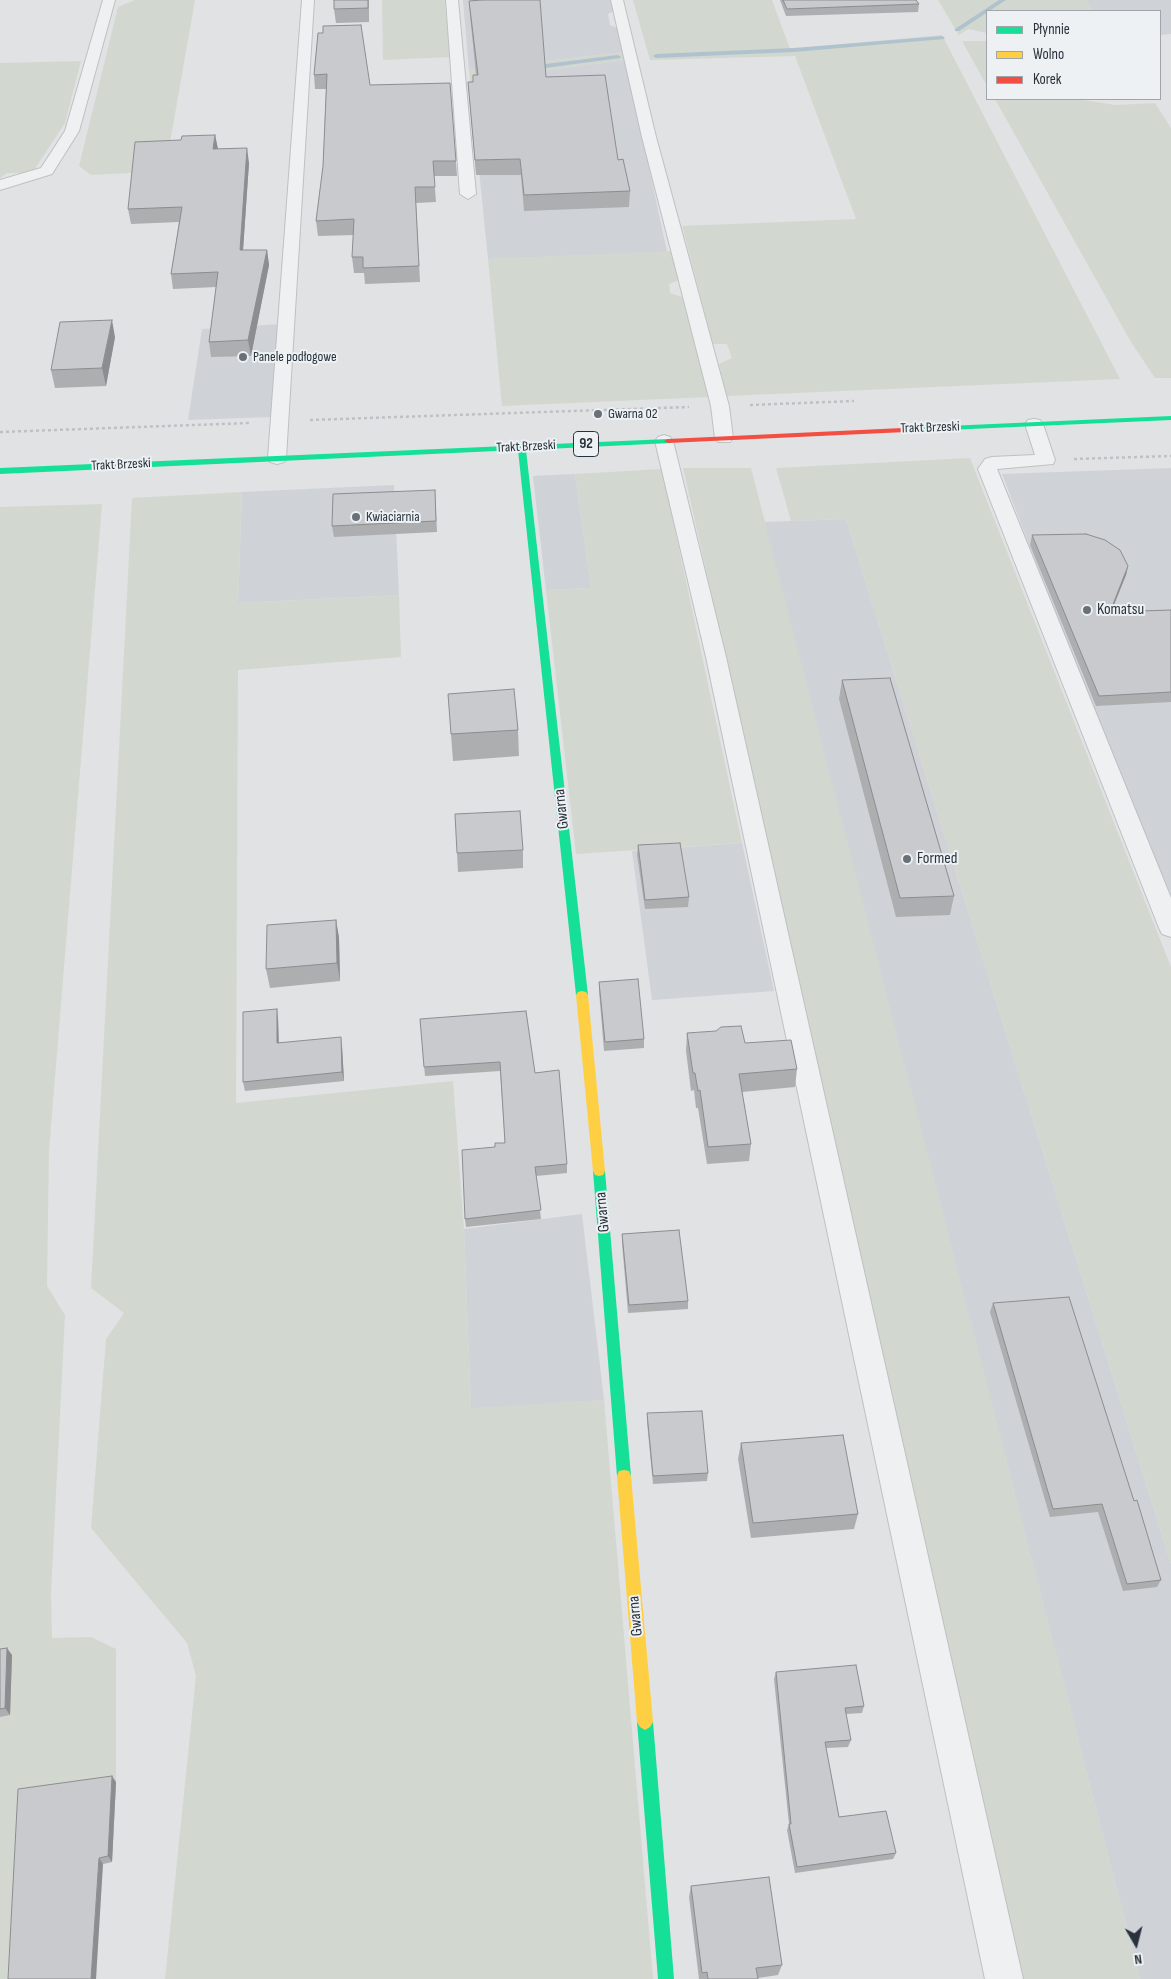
<!DOCTYPE html>
<html>
<head>
<meta charset="utf-8">
<style>
	body { margin:0 }
	#map { position:relative; width:1171px; height:1979px; overflow:hidden; background:#e0e2e4; font-family:"Sofia Sans Condensed",sans-serif }
	canvas { display:block }
	.legend { position:absolute; left:986px; top:10px; width:175px; height:90px; box-sizing:border-box; background:#edf1f4; border:1px solid #9fa5aa; margin:0; padding:6px 9px; list-style:none; font-size:15px; color:#29323c }
	.legend li { display:flex; align-items:center; gap:10px; height:25px }
	.legend b { width:25px; border:1px solid #9fa5aa }
	.north { position:absolute; left:1111px; top:1919px; width:50px; height:50px; -webkit-text-stroke:4px #edf1f4; paint-order:stroke; rotate:172deg; font-size:14px; font-weight:700; line-height:20px; text-align:center; color:#29323c }
	.north::after { content:''; display:block; margin:auto; width:18px; height:22px; background:#29323c; clip-path:polygon(50% 0,100% 100%,50% 72%,0 100%) }
</style>
</head>
<body>
<div id="map">
<canvas width="1171" height="1979"></canvas>
<ul class="legend">
<li><b style="height:6px;background:#16e098"></b>Płynnie</li>
<li><b style="height:6px;background:#ffcf43"></b>Wolno</li>
<li><b style="height:6px;background:#f24e42"></b>Korek</li>
</ul>
<div class="north">N</div>
</div>
<script>
const context = document.querySelector('canvas').getContext('2d');
context.lineJoin = 'round';
function paint(path, color) {
  context.fillStyle = color;
  context.fill(path, 'evenodd');
}
function poly(rows) {
  const path = new Path2D();
  for (const r of rows) {
    path.moveTo(r[0], r[1]);
    for (let i = 2; i < r.length; i += 2) path.lineTo(r[i], r[i + 1]);
  }
  return path;
}
function strokePath(path, color, width, dash) {
  context.strokeStyle = color;
  context.lineWidth = width;
  context.lineCap = dash ? 'butt' : 'round';
  context.setLineDash(dash || []);
  context.stroke(path);
}
function drawText(font, color, halo, rows, align = 'center') {
  context.font = font + ' "Sofia Sans Condensed",sans-serif';
  context.lineWidth = 4;
  context.setLineDash([]);
  context.textBaseline = 'middle';
  context.strokeStyle = halo;
  context.fillStyle = color;
  for (const [text, x, y, turn = 0] of rows) {
    context.save();
    context.translate(x, y);
    context.rotate((+turn || 0) * Math.PI / 180);
    context.textAlign = isNaN(turn) ? turn : align;
    if (halo) context.strokeText(text, 0, 0);
    context.fillText(text, 0, 0);
    context.restore();
  }
}
paint(poly([
	[463,0,615,0,618,9,608,14,610,25,617,28,623,52,469,70],
	[1086,0,1171,0,1171,34,1160,35,1160,11,1093,11],
	[626,60,667,252,488,259,470,80],
	[281,324,273,417,188,420,202,329],
	[1171,468,1171,895,1091,706,1002,474],
	[575,474,591,588,546,590,533,476],
	[394,485,399,595,238,603,242,492],
	[846,519,1171,1564,1171,1979,1140,1979,764,522],
	[742,843,774,991,652,1000,632,851],
	[582,1214,604,1400,471,1409,464,1229]
]), '#cfd2d7');
paint(poly([
	[135,0,195,0,165,171,91,175,79,166,118,7],
	[382,0,445,0,450,57,383,60],
	[633,0,772,0,790,49,942,35,1120,379,726,396,719,364,732,358,727,344,713,344,682,226,856,219,795,56,650,60],
	[938,0,1086,0,1093,11,987,11,987,33,968,29,959,35],
	[962,41,987,41,987,86],
	[623,52,626,60,470,80,469,70],
	[81,61,65,123,32,173,7,173,0,178,0,63],
	[995,99,1077,99,1115,105,1155,103,1171,128,1171,378,1155,378,1131,342],
	[671,251,679,280,669,284,670,293,682,297,709,397,502,406,488,259],
	[970,458,1171,967,1171,1564,846,519,791,521,776,468],
	[683,468,751,468,1140,1979,1022,1979],
	[662,469,742,843,576,854,546,590,591,588,575,474],
	[242,492,238,603,399,595,401,657,238,670,236,1103,453,1081,464,1229,471,1408,604,1400,653,1979,165,1979,196,1676,187,1643,91,1528,106,1339,124,1313,91,1288,132,498],
	[102,504,49,1150,47,1286,65,1315,51,1593,52,1638,91,1637,116,1649,116,1782,112,1862,103,1864,96,1979,0,1979,0,507]
]), '#d2d8d0');
paint(poly([
	[999,0,1006,0,959,31,955,31,955,29,999,0],
	[942,36,945,38,944,39,794,52,656,58,653,56,656,54,794,48,942,36],
	[618,55,621,57,620,58,530,70,527,68,530,66,618,55]
]), '#b0c2ce');
const lane = poly([
	[103,0,115,0,79,131,52,174,0,190,0,180,41,168,65,131,103,0],
	[302,0,314,0,286,458,284,462,277,464,270,462,268,458,302,0],
	[446,0,458,0,476,194,468,199,460,194,446,0],
	[611,0,623,0,656,137,729,406,733,438,730,442,718,442,715,438,711,406,642,137,611,0],
	[1034,419,1040,420,1043,424,1055,460,1053,464,997,469,1171,898,1171,937,1162,934,1159,928,978,469,985,459,992,457,1035,455,1025,424,1028,420,1034,419],
	[664,435,670,437,673,441,726,657,1023,1979,985,1979,706,657,655,441,658,437,664,435]
]);
strokePath(lane, '#bec0c2', 2);
strokePath(poly([
	[750,405,854,401],
	[310,420,689,407],
	[0,432,249,423],
	[1074,459,1171,456]
]), '#bec1c3', 2.5, [3, 3]);
paint(lane, '#eff0f2');
paint(poly([
	[1171,416,1171,420,903,432,899,430,903,428,1171,416],
	[668,439,672,441,671,443,526,450,588,995,586,998,582,999,578,998,576,995,518,450,0,474,0,468,668,439],
	[599,1166,603,1167,605,1171,631,1476,629,1481,624,1482,619,1481,617,1476,593,1171,595,1167,599,1166],
	[645,1714,650,1717,653,1722,674,1979,658,1979,637,1722,640,1717,645,1714]
]), '#16e098');
paint(poly([
	[582,991,586,992,588,995,605,1171,603,1175,599,1176,595,1175,593,1171,576,995,578,992,582,991],
	[624,1470,629,1471,631,1476,653,1722,650,1727,645,1730,640,1727,637,1722,617,1476,619,1471,624,1470]
]), '#ffcf43');
paint(poly([
	[903,428,907,430,906,432,668,443,664,441,668,439,903,428]
]), '#f24e42');
paint(poly([
	[369,0,369,22,336,23,334,9],
	[780,0,916,0,919,4,918,12,786,16],
	[469,1,546,77,618,160,630,191,629,207,524,211,521,175,476,175,468,82,473,82,476,75,470,15],
	[318,33,370,85,450,83,457,176,434,176,436,202,416,203,420,282,365,284,364,273,354,273,352,257,354,235,318,236,316,221,323,166,326,89,315,89,314,75],
	[215,135,218,149,249,163,243,250,267,250,269,265,251,356,211,357,209,342,216,287,173,289,171,274,179,222,131,224,128,209,181,140],
	[115,337,106,386,55,388,51,370],
	[435,490,437,532,334,537,332,526],
	[1032,535,1128,566,1126,575,1111,612,1171,610,1171,702,1096,706,1030,545],
	[842,680,954,896,950,915,896,917,839,699],
	[448,694,518,730,519,756,453,761],
	[638,845,689,897,688,907,645,909,637,855],
	[523,850,523,868,458,872,457,853],
	[336,920,339,938,340,981,270,988,266,969],
	[599,982,644,1039,644,1048,604,1051,599,991],
	[278,1018,279,1043,342,1046,344,1081,245,1091,243,1082],
	[420,1019,535,1073,567,1164,567,1173,536,1176,541,1219,466,1227,465,1219,495,1147,505,1143,500,1071,425,1076],
	[687,1033,745,1043,797,1069,795,1087,742,1092,751,1144,749,1161,707,1164,698,1108,696,1108,694,1090,691,1091,686,1051],
	[622,1234,688,1301,688,1309,628,1313,622,1243],
	[993,1303,1134,1501,1161,1580,1157,1587,1123,1591,1098,1512,1050,1517,990,1312],
	[647,1413,708,1473,707,1481,653,1484,647,1422],
	[741,1443,858,1514,854,1529,751,1538,738,1459],
	[0,1649,12,1655,10,1715,0,1717],
	[776,1672,864,1706,862,1713,846,1714,851,1740,848,1747,826,1748,839,1817,896,1853,893,1859,795,1873,787,1830,789,1824,774,1679],
	[116,1782,112,1862,103,1864,8,1979],
	[691,1886,782,1965,778,1975,758,1978,758,1979,699,1979,689,1897]
]), '#acaeb0');
paint(poly([
	[215,135,218,149,213,149],
	[247,148,249,163,242,265,240,250],
	[267,250,269,265,251,356,248,340],
	[112,320,115,337,106,386,102,368],
	[1128,566,1126,575,1107,622,1110,612],
	[336,920,339,938,340,981,337,963],
	[277,1009,278,1018,279,1052,277,1043],
	[341,1037,342,1046,344,1081,342,1072],
	[7,1648,12,1655,10,1715,5,1708],
	[112,1776,116,1782,112,1862,108,1856],
	[99,1858,103,1864,96,1979,91,1979]
]), '#8c8d90');
const building = poly([
	[334,0,368,0,368,8,334,9,334,0],
	[482,0,540,0,546,77,605,75,618,160,623,159,630,191,524,195,520,159,475,160,468,82,473,82,473,75,478,75,469,1,482,0],
	[783,0,916,0,919,4,787,9,783,0],
	[361,25,370,85,450,83,456,161,433,161,435,187,415,187,419,266,363,268,363,257,352,257,354,219,316,221,323,166,327,74,314,75,318,33,323,33,323,26,361,25],
	[215,135,213,149,247,148,240,250,267,250,248,340,209,342,218,272,171,274,182,207,128,209,135,142,181,140,182,136,215,135],
	[112,320,102,368,51,370,60,322,112,320],
	[435,490,436,521,332,526,333,494,435,490],
	[1086,534,1105,540,1120,550,1128,566,1110,612,1171,610,1171,692,1099,696,1032,535,1086,534],
	[890,678,954,896,900,898,842,680,890,678],
	[514,689,518,730,451,734,448,694,514,689],
	[520,811,523,850,457,853,455,814,520,811],
	[680,843,689,897,645,900,638,845,680,843],
	[336,920,337,963,266,969,267,925,336,920],
	[638,979,644,1039,605,1042,599,982,638,979],
	[277,1009,277,1043,341,1037,342,1072,243,1082,243,1012,277,1009],
	[526,1011,535,1073,559,1070,567,1164,535,1167,541,1210,465,1219,462,1150,495,1147,495,1143,505,1143,500,1062,424,1067,420,1019,526,1011],
	[741,1026,745,1043,791,1040,797,1069,739,1074,751,1144,708,1147,700,1090,698,1091,695,1073,693,1073,687,1033,716,1031,721,1027,741,1026],
	[679,1230,688,1301,629,1305,622,1234,679,1230],
	[1069,1297,1134,1501,1137,1500,1161,1580,1127,1584,1102,1504,1053,1509,993,1303,1069,1297],
	[702,1411,708,1473,653,1476,647,1413,702,1411],
	[843,1435,858,1514,753,1523,741,1443,843,1435],
	[7,1648,5,1708,0,1709,0,1649,7,1648],
	[856,1665,864,1706,845,1708,851,1740,825,1742,839,1817,886,1811,896,1853,797,1867,789,1824,791,1824,776,1672,856,1665],
	[112,1776,108,1856,99,1858,91,1979,8,1979,18,1789,112,1776],
	[769,1877,782,1965,756,1968,758,1979,708,1979,707,1972,702,1973,691,1886,769,1877]
]);
paint(building, '#c8cacd');
strokePath(building, '#8c8d90', 1);
for (const [x, y, r, color] of [
	[243,357,5,"#697077"],
	[598,414,5,"#697077"],
	[356,517,5,"#697077"],
	[1087,610,5,"#697077"],
	[907,859,5,"#697077"]
]) {
  const dot = new Path2D();
  dot.arc(x, y, r, 0, 2 * Math.PI);
  context.fillStyle = color;
  context.fill(dot);
  strokePath(dot, '#edf1f4', 2);
}
drawText('14px', '#29323c', '#edf1f4', [
	["Panele podłogowe",253,357],
	["Gwarna 02",608,414],
	["Kwiaciarnia",366,517]
], 'left');
drawText('14px', '#29323c', '#edf1f4', [
	["Trakt Brzeski",930,428,-2],
	["Trakt Brzeski",526,447,-3],
	["Trakt Brzeski",121,465,-3]
]);
for (const [x, y, w] of [
	[586,444,25]
]) {
  const box = new Path2D();
  box.roundRect(x - w / 2, y - 12.5, w, 25, 4);
  context.fillStyle = '#edf1f4';
  context.fill(box);
  strokePath(box, '#29323c', 1);
}
drawText('bold 15px', '#29323c', null, [
	["92",586,444]
]);
drawText('16px', '#29323c', '#edf1f4', [
	["Komatsu",1097,610],
	["Formed",917,859]
], 'left');
drawText('16px', '#29323c', '#edf1f4', [
	["Gwarna",562,809,-96],
	["Gwarna",603,1212,-95],
	["Gwarna",636,1616,-95]
]);
</script>
</body>
</html>
